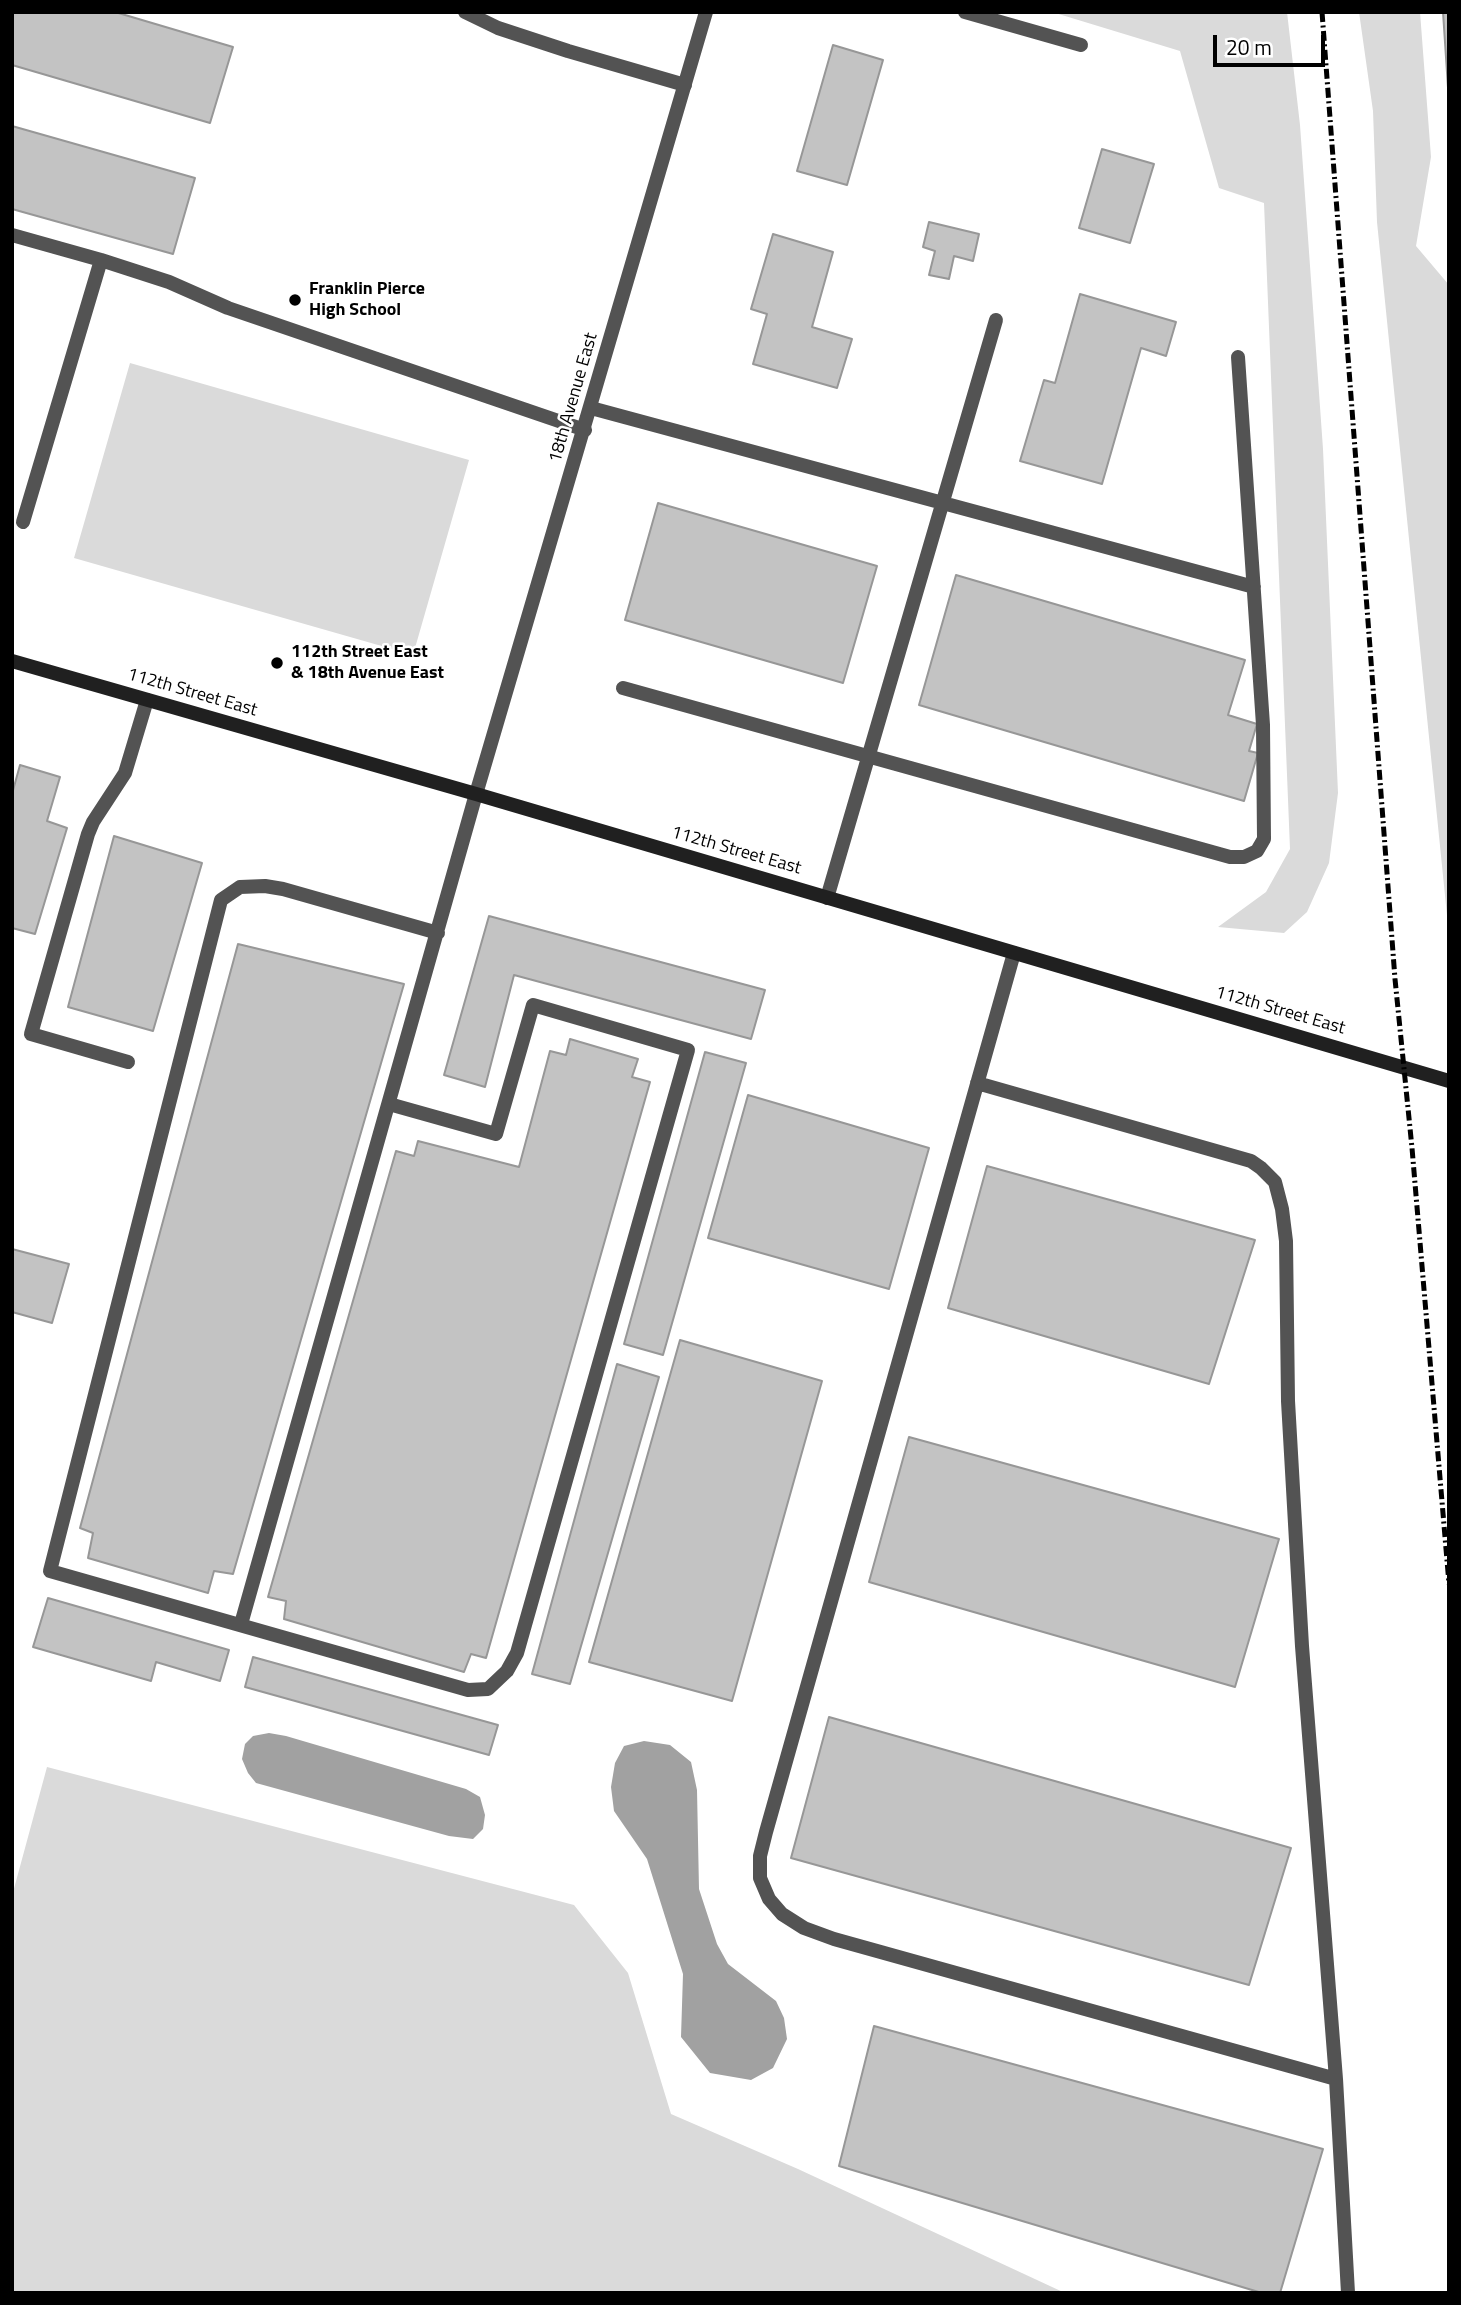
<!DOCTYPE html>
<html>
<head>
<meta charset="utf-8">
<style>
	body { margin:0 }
	#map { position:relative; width:1461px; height:2305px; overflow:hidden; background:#fff; font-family:"Titillium Web",sans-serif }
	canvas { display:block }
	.frame { position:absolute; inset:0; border:14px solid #000; pointer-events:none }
	.scale { position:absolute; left:1213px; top:35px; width:112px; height:32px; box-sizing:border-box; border:4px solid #000; border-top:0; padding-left:9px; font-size:21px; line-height:24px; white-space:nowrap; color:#000; -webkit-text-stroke:5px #fff; paint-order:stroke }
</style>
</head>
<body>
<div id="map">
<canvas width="1461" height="2305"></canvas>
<div class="frame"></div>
<div class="scale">20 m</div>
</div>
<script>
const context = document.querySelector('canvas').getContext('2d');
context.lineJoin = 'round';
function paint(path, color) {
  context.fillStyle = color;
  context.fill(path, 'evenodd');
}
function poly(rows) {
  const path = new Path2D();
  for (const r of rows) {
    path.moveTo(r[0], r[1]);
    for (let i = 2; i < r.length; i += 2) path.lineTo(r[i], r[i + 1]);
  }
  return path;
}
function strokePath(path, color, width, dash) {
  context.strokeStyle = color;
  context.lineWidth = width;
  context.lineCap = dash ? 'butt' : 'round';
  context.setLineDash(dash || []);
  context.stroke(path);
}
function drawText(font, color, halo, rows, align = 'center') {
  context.font = font + ' "Titillium Web",sans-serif';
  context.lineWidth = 5;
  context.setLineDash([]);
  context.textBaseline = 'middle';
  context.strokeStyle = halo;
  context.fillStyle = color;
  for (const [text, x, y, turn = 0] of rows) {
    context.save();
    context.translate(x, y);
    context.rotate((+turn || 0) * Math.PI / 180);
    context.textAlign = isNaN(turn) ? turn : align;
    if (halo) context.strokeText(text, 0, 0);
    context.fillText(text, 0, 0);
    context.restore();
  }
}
paint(poly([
	[1052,12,1287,12,1300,125,1323,449,1338,793,1329,863,1307,912,1284,933,1218,927,1266,892,1290,849,1264,203,1219,188,1180,51],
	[1359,12,1420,12,1431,157,1416,246,1449,285,1449,935,1377,222,1373,111],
	[130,363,469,460,413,655,74,558],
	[47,1767,574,1905,628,1973,671,2114,798,2169,1065,2293,12,2293,12,1896]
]), '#dadada');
paint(poly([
	[269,1733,286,1736,466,1789,480,1797,485,1815,483,1829,473,1839,449,1836,256,1783,248,1773,242,1759,245,1744,253,1736],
	[644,1741,670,1745,691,1762,697,1790,699,1889,717,1944,728,1964,776,2001,784,2018,787,2039,773,2068,751,2080,710,2073,681,2037,683,1974,647,1859,614,1811,611,1787,615,1763,624,1746]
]), '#a1a1a1');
const building = poly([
	[12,12,115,12,233,47,210,123,12,65,12,12],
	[1443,12,1449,12,1449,103,1443,12],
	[833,45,883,60,847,185,797,171,833,45],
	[12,126,195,178,173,254,12,209,12,126],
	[1102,149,1154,164,1130,243,1079,228,1102,149],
	[929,222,979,234,973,261,954,256,949,279,929,275,935,251,923,247,929,222],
	[773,234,833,252,812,327,852,339,837,388,753,364,767,314,751,309,773,234],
	[1080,294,1176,322,1166,356,1141,348,1102,484,1020,461,1044,380,1055,383,1080,294],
	[658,503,877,566,843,683,625,620,658,503],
	[956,575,1245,660,1228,715,1257,724,1249,751,1258,753,1244,801,919,705,956,575],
	[20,765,60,777,47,821,67,828,35,934,12,928,12,794,20,765],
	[114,836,202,863,153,1031,68,1007,114,836],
	[489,916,765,990,751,1039,514,975,485,1087,444,1075,489,916],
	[238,944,404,984,233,1574,214,1571,208,1593,88,1558,93,1533,80,1528,238,944],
	[570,1039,638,1059,632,1077,650,1082,486,1658,471,1654,464,1672,284,1619,286,1601,268,1597,396,1151,414,1156,418,1141,519,1167,550,1051,566,1055,570,1039],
	[705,1052,746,1063,663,1355,624,1344,705,1052],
	[748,1095,929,1148,889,1289,708,1238,748,1095],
	[987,1166,1255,1240,1209,1384,948,1308,987,1166],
	[12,1249,69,1264,52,1323,12,1312,12,1249],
	[680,1340,822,1381,732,1701,589,1662,680,1340],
	[617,1364,659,1377,570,1684,532,1674,617,1364],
	[909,1437,1279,1539,1235,1687,869,1582,909,1437],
	[48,1598,229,1650,220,1681,156,1662,151,1681,33,1647,48,1598],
	[253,1657,498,1725,489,1755,245,1687,253,1657],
	[829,1717,1291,1848,1249,1985,791,1858,829,1717],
	[874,2026,1323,2149,1280,2293,1262,2293,839,2166,874,2026]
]);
paint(building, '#c3c3c3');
strokePath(building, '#979797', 2);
strokePath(poly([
	[465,12,498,28,568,51,685,85],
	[965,12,1081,45],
	[12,235,101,260,169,282,228,308,585,430],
	[591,408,1254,587],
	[23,522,101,260],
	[623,688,1230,857,1244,857,1257,851,1264,839,1263,725,1238,357],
	[827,898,996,320],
	[1014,953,766,1832,760,1856,760,1878,769,1899,782,1914,804,1928,834,1939,1336,2079],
	[128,1062,31,1034,88,834,93,822,125,773,147,700],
	[977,1083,1251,1161,1261,1168,1275,1182,1282,1209,1286,1241,1288,1401,1302,1646,1336,2079,1348,2293],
	[389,1104,496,1134,533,1005,688,1050,517,1653,507,1671,488,1689,468,1690,50,1571,221,900,240,887,265,886,283,889,438,933],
	[241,1624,476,794]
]), '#535353', 14);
strokePath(poly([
	[476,794,706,12]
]), '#535353', 14);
strokePath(poly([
	[12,661,476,794,1449,1081]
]), '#202020', 14);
strokePath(poly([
	[1322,12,1395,979,1412,1148,1449,1584]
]), '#000', 5, [10, 3.5, 2, 3.5]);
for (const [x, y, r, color] of [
	[295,300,7,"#000"],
	[277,663,7,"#000"]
]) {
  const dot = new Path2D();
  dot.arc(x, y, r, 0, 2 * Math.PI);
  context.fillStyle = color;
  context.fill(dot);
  strokePath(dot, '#fff', 2.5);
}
drawText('bold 18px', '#000', '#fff', [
	["Franklin Pierce",309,290],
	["High School",309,311],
	["112th Street East",291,653],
	["& 18th Avenue East",291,674]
], 'left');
drawText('18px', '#000', '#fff', [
	["18th Avenue East",574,398,-74],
	["112th Street East",192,693,16],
	["112th Street East",736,851,16],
	["112th Street East",1280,1011,16]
]);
</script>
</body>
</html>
